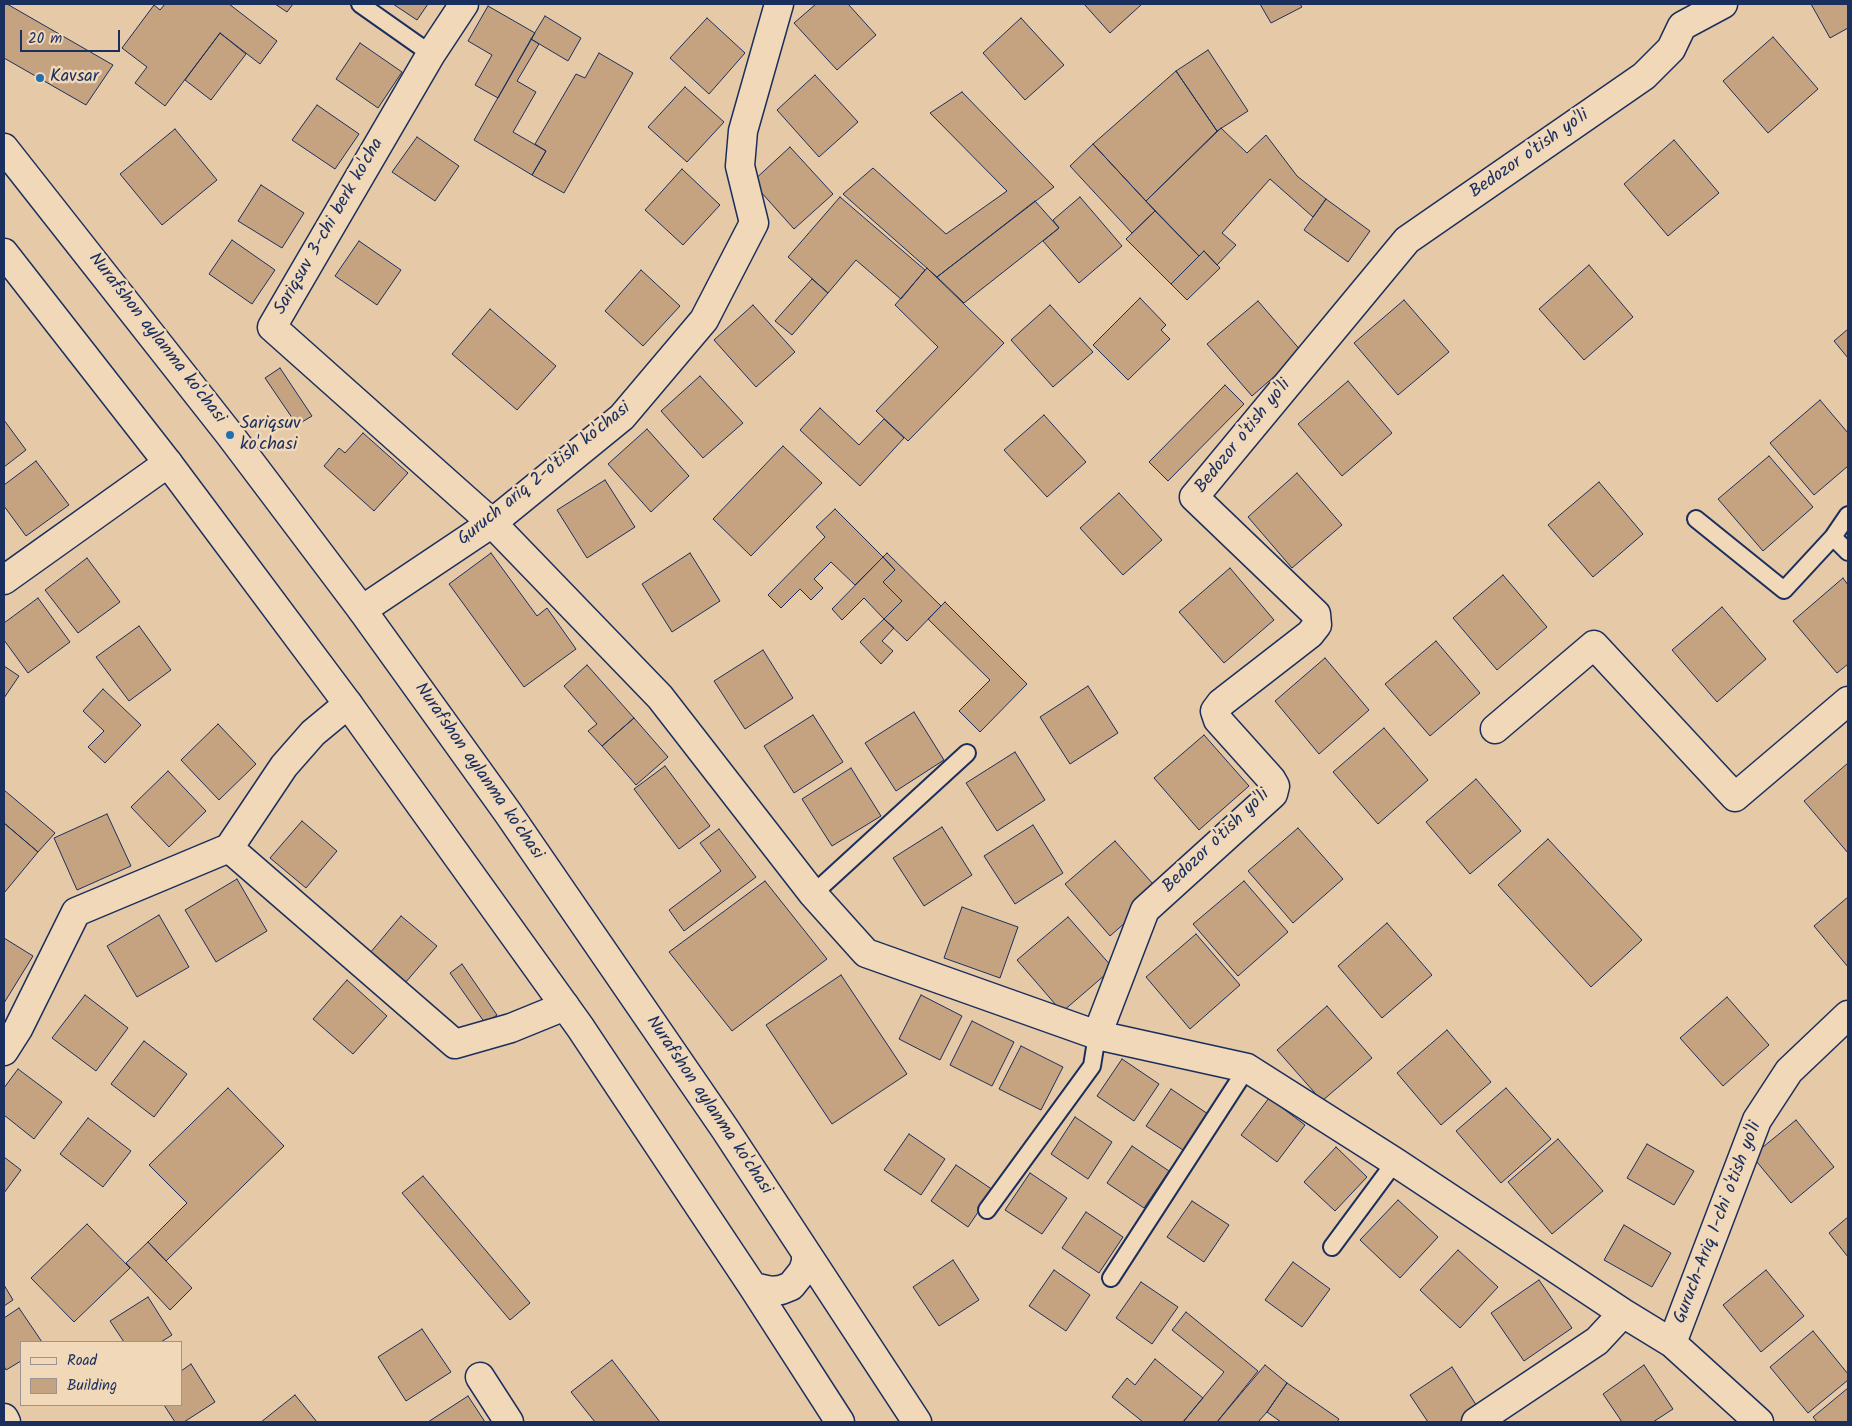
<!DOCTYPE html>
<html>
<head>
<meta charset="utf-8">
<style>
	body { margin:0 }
	#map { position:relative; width:1852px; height:1426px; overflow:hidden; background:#e6caa8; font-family:Kalam,sans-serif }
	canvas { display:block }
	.frame { position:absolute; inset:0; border:5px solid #1b2f5e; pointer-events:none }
	.legend { position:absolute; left:20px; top:1341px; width:162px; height:65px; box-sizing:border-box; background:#f0d8b8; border:1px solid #9b9494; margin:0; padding:6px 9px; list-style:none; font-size:15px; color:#1b2f5e }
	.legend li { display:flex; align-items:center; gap:10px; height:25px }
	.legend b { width:25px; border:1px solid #9b9494 }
	.scale { position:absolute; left:20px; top:30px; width:100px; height:22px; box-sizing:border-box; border:2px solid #1b2f5e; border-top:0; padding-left:6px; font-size:15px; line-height:18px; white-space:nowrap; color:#1b2f5e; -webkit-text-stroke:4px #f0d8b8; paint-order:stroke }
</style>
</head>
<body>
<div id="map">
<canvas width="1852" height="1426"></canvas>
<div class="frame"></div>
<ul class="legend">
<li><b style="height:6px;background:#f0d8b8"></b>Road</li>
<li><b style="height:14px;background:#c5a380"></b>Building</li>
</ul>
<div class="scale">20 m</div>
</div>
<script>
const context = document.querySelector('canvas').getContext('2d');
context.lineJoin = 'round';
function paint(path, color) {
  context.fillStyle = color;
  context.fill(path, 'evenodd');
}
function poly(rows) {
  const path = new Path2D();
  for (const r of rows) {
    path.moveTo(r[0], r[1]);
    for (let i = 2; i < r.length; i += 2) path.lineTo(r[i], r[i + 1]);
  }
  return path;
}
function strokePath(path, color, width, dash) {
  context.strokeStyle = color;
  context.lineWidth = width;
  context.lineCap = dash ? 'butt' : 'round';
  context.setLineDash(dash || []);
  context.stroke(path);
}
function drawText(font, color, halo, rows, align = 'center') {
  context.font = font + ' Kalam,sans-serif';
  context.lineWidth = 5;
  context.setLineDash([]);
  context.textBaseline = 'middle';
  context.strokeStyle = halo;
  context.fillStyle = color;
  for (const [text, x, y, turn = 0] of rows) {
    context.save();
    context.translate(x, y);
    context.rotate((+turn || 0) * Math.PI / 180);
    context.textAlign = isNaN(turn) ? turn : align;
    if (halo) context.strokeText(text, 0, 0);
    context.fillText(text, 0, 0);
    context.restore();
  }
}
const building = poly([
	[4,4,7,4,113,65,86,105,4,58,4,4],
	[165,4,229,4,277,41,260,64,220,33,165,106,135,83,147,67,122,48,154,5,160,10,165,4],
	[275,4,293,4,287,12,275,4],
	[393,4,428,4,417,20,393,4],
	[816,4,848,4,876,35,837,70,794,23,816,4],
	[1084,4,1142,4,1110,33,1084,4],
	[1260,4,1300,4,1302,7,1271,23,1260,4],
	[1811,4,1848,4,1848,28,1830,38,1811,4],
	[488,6,535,33,498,98,475,85,492,55,468,41,488,6],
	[545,16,581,38,568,61,531,39,545,16],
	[707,18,745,53,709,94,670,58,707,18],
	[1021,18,1064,65,1025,100,983,53,1021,18],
	[220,33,246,54,211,100,185,80,220,33],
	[1773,37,1818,89,1768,133,1723,81,1773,37],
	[531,39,539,44,517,81,536,92,513,132,546,151,532,175,474,140,531,39],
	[360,43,402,72,378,108,336,79,360,43],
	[1208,50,1248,111,1217,131,1176,71,1208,50],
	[599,53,633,73,564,193,532,175,546,151,535,144,576,74,585,78,599,53],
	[1176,71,1217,131,1146,201,1093,144,1176,71],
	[815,75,858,122,819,157,777,110,815,75],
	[685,87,724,122,687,162,648,127,685,87],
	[962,92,1054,187,937,277,843,194,873,168,946,234,1007,191,930,113,962,92],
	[317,105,359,134,335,169,292,140,317,105],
	[1221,128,1247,153,1266,135,1297,176,1326,199,1313,217,1270,179,1222,233,1236,245,1217,265,1204,251,1199,256,1146,201,1221,128],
	[175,129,217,180,162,225,120,174,175,129],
	[417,137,459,166,435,201,392,172,417,137],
	[1674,140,1719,193,1668,236,1624,184,1674,140],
	[1093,144,1155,211,1132,233,1070,166,1093,144],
	[790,147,833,194,794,229,752,182,790,147],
	[682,169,720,205,683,245,645,210,682,169],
	[261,185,304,213,282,248,238,221,261,185],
	[840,197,925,270,901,299,856,260,828,293,788,257,840,197],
	[1080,197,1122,246,1079,283,1043,241,1059,228,1053,220,1080,197],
	[1326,199,1370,231,1348,262,1304,230,1326,199],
	[1035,201,1059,228,964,303,937,277,1035,201],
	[1155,211,1199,256,1171,284,1126,239,1155,211],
	[232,240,275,270,252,304,209,274,232,240],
	[359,241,401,270,377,305,335,276,359,241],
	[1204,251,1220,268,1187,300,1171,284,1204,251],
	[1589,265,1633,317,1584,360,1539,309,1589,265],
	[927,268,1004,343,908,441,876,411,938,347,895,305,927,268],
	[641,270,680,306,643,346,605,311,641,270],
	[812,279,828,293,792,335,775,321,812,279],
	[1140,298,1166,325,1161,330,1170,339,1128,380,1093,345,1140,298],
	[1404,300,1449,352,1398,395,1354,343,1404,300],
	[1258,301,1302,352,1252,396,1207,344,1258,301],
	[753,305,795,352,756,387,714,340,753,305],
	[1050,305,1093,352,1053,387,1011,340,1050,305],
	[490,309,556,366,517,410,452,354,490,309],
	[1848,329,1848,358,1834,341,1848,329],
	[280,368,312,416,297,425,265,378,280,368],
	[700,376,743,423,703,458,661,411,700,376],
	[1348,381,1392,433,1342,476,1298,424,1348,381],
	[1225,385,1244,404,1168,481,1149,462,1225,385],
	[1820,400,1848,433,1848,466,1814,495,1770,443,1820,400],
	[820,408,859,445,884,419,904,438,860,486,800,430,820,408],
	[1044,415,1086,462,1047,497,1004,450,1044,415],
	[4,420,26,450,4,467,4,420],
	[647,429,689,476,651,512,608,464,647,429],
	[363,433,408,473,374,511,324,466,339,448,345,453,363,433],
	[783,446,822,483,751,556,713,519,783,446],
	[1769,456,1813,507,1763,551,1718,499,1769,456],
	[36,461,69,505,26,536,4,506,4,485,36,461],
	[1297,473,1342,525,1292,568,1248,517,1297,473],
	[605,480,635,527,587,558,557,510,605,480],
	[1599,482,1643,534,1593,577,1548,525,1599,482],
	[1119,493,1162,540,1123,575,1080,528,1119,493],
	[835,509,883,557,855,585,831,562,814,579,823,588,811,600,800,589,781,608,768,595,825,537,816,527,835,509],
	[491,553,537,616,547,608,576,649,524,687,449,584,491,553],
	[690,553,720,601,672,632,642,584,690,553],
	[887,553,941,606,907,641,884,619,902,601,883,582,895,570,883,557,887,553],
	[883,557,895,570,883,582,902,601,884,619,864,598,842,620,832,609,883,557],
	[87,558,120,602,78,633,45,590,87,558],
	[1230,568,1274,620,1224,663,1179,612,1230,568],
	[1503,575,1547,627,1497,670,1453,618,1503,575],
	[1843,578,1848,585,1848,664,1837,673,1793,621,1843,578],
	[38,598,70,642,28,673,4,640,4,623,38,598],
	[945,602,1027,684,980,732,959,711,990,680,928,619,945,602],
	[1722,607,1766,659,1717,702,1672,650,1722,607],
	[884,619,894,628,882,641,893,651,881,664,860,642,884,619],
	[139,626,171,670,129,701,96,657,139,626],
	[1436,641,1480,693,1430,736,1385,684,1436,641],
	[763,650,793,698,745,729,714,681,763,650],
	[1325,658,1369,710,1319,754,1275,701,1325,658],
	[587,665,634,718,602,746,588,731,597,724,564,686,587,665],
	[4,666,19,676,4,698,4,666],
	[1088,686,1118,733,1070,764,1040,717,1088,686],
	[103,689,141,725,105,763,88,747,104,731,83,711,103,689],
	[914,712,944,760,896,791,865,743,914,712],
	[813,715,843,762,794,793,764,746,813,715],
	[634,718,668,757,636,785,602,746,634,718],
	[218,724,256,764,219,800,181,760,218,724],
	[1384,728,1428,780,1378,824,1333,772,1384,728],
	[1204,735,1249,786,1199,830,1154,778,1204,735],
	[1015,752,1045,800,997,831,966,783,1015,752],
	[1848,763,1848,853,1804,801,1848,763],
	[665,766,710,826,679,849,634,789,665,766],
	[851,768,881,816,832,846,802,799,851,768],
	[168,771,206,811,169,847,131,807,168,771],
	[1476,779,1521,831,1470,874,1426,822,1476,779],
	[4,790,55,833,38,852,4,823,4,790],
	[107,814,131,866,77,890,54,838,107,814],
	[302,821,337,851,306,888,270,858,302,821],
	[4,823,38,852,4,893,4,823],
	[1033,825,1063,873,1015,904,984,856,1033,825],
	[942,827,972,875,924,906,893,858,942,827],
	[1298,828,1343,879,1293,923,1248,871,1298,828],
	[719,829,756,877,684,931,669,910,721,871,700,843,719,829],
	[1548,839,1642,940,1591,987,1498,885,1548,839],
	[1115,841,1160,892,1110,936,1065,884,1115,841],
	[237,879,267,931,216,962,185,910,237,879],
	[765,881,827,959,732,1031,669,952,765,881],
	[1244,881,1288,932,1238,976,1193,924,1244,881],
	[1848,897,1848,967,1814,926,1848,897],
	[962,907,1018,927,1000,978,944,958,962,907],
	[159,915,189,967,137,997,107,946,159,915],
	[401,916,437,946,405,983,370,953,401,916],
	[1068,917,1113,968,1062,1012,1017,960,1068,917],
	[1387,923,1432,975,1382,1018,1338,966,1387,923],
	[1196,934,1240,985,1190,1029,1146,977,1196,934],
	[4,938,33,956,4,1003,4,938],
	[462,964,497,1015,485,1023,450,973,462,964],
	[841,975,907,1074,832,1124,766,1025,841,975],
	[347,980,387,1016,353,1054,313,1019,347,980],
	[85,995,128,1028,96,1071,52,1038,85,995],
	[921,995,962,1016,940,1060,899,1039,921,995],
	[1727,997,1769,1045,1723,1086,1680,1038,1727,997],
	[1327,1006,1372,1058,1322,1101,1277,1050,1327,1006],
	[972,1021,1014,1042,992,1086,950,1065,972,1021],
	[1447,1030,1491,1082,1441,1125,1397,1073,1447,1030],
	[144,1041,187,1074,154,1117,111,1084,144,1041],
	[1021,1046,1063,1067,1041,1110,999,1089,1021,1046],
	[1122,1059,1159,1084,1134,1121,1097,1096,1122,1059],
	[18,1069,62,1102,34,1139,4,1115,4,1088,18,1069],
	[228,1088,284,1146,166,1261,148,1242,187,1203,149,1165,228,1088],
	[1506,1088,1551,1139,1501,1183,1456,1131,1506,1088],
	[1171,1089,1208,1114,1183,1150,1146,1126,1171,1089],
	[1269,1098,1305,1125,1277,1162,1241,1135,1269,1098],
	[1075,1117,1112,1142,1088,1179,1051,1154,1075,1117],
	[88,1118,131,1151,103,1187,60,1154,88,1118],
	[1796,1120,1834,1167,1791,1203,1752,1156,1796,1120],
	[909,1134,945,1159,921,1195,884,1170,909,1134],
	[1558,1139,1603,1191,1552,1234,1508,1182,1558,1139],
	[1647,1144,1694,1171,1674,1205,1627,1178,1647,1144],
	[1132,1146,1169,1171,1144,1208,1107,1183,1132,1146],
	[1336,1147,1367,1177,1335,1211,1304,1182,1336,1147],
	[4,1157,21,1170,4,1193,4,1157],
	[956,1165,993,1190,968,1227,931,1201,956,1165],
	[1030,1173,1067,1198,1042,1234,1005,1210,1030,1173],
	[423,1176,530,1303,510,1320,402,1193,423,1176],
	[1398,1200,1438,1237,1400,1278,1360,1240,1398,1200],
	[1192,1201,1229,1225,1204,1262,1167,1237,1192,1201],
	[1086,1212,1123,1237,1099,1273,1062,1248,1086,1212],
	[1848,1217,1848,1257,1829,1233,1848,1217],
	[87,1224,130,1268,74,1322,31,1278,87,1224],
	[1624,1225,1671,1253,1652,1287,1604,1260,1624,1225],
	[148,1242,192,1288,170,1310,126,1263,148,1242],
	[1458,1250,1498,1287,1460,1328,1420,1290,1458,1250],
	[953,1260,979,1300,939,1326,913,1287,953,1260],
	[1293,1262,1330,1289,1302,1327,1265,1300,1293,1262],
	[1054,1270,1090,1295,1066,1331,1029,1306,1054,1270],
	[1766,1270,1804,1316,1761,1352,1723,1305,1766,1270],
	[1539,1280,1572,1328,1524,1361,1491,1313,1539,1280],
	[1141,1282,1178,1307,1152,1344,1116,1318,1141,1282],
	[4,1285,13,1300,4,1306,4,1285],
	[148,1297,172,1335,161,1342,124,1342,110,1321,148,1297],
	[19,1308,42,1342,21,1342,21,1361,6,1370,4,1366,4,1318,19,1308],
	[1186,1312,1258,1371,1217,1422,1183,1422,1224,1372,1172,1330,1186,1312],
	[422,1329,451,1372,406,1401,378,1357,422,1329],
	[1813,1331,1848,1374,1848,1380,1808,1413,1770,1367,1813,1331],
	[1155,1359,1203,1398,1183,1422,1143,1422,1112,1397,1127,1378,1135,1385,1155,1359],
	[612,1360,660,1422,595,1422,571,1392,612,1360],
	[191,1364,215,1402,184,1422,175,1422,164,1405,181,1405,181,1371,191,1364],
	[1265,1365,1287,1383,1267,1412,1258,1422,1217,1422,1265,1365],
	[1644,1365,1673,1409,1653,1422,1622,1422,1603,1394,1644,1365],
	[1452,1367,1480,1411,1463,1422,1428,1422,1410,1395,1452,1367],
	[1287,1383,1339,1419,1337,1422,1281,1422,1267,1412,1287,1383],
	[1848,1388,1848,1422,1817,1422,1813,1417,1848,1388],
	[295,1395,317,1422,261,1422,295,1395],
	[468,1396,485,1422,428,1422,468,1396]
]);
paint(building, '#c5a380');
strokePath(building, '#1b2f5e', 1);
const lane = poly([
	[360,4,431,54],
	[1696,519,1784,590,1833,537,1848,552],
	[1833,537,1848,515],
	[813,894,967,753],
	[987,1210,1092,1066,1097,1035],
	[1332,1247,1395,1162],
	[1111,1278,1247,1068]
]);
const street = poly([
	[464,4,431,54,272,327,492,523,660,697,813,894,866,953,1097,1035,1247,1068,1395,1162,1623,1313,1672,1343,1759,1422],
	[4,580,168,463],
	[362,610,492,523,622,417,704,320,754,223,740,166,743,131,779,4],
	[1495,729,1594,645,1735,797,1848,701],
	[229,848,455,1044,511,1028,565,1006],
	[1097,1035,1145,910,1273,794,1275,786,1271,779,1218,720,1215,711,1221,703,1310,634,1317,625,1316,614,1194,497,1407,240,1644,76,1671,49,1682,26,1723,4],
	[4,1051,18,1029,76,912,229,848,284,766,313,733,348,704],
	[1672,1343,1757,1120,1789,1071,1848,1015],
	[480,1377,509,1422],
	[4,1418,6,1422],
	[1476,1422,1597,1341,1623,1313]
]);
const primary = poly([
	[4,148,230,435,362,610,508,813,725,1129,917,1422],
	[4,253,168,463,348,704,580,1027,753,1287,840,1422],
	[753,1287,771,1291,781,1290,791,1286,803,1271,806,1262,806,1253]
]);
strokePath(lane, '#1b2f5e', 20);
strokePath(street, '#1b2f5e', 31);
strokePath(primary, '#1b2f5e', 31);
strokePath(lane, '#f0d8b8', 16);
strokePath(street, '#f0d8b8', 28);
strokePath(primary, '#f0d8b8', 28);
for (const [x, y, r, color] of [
	[40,78,5,"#1f6fb2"],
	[230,435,5,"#1f6fb2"]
]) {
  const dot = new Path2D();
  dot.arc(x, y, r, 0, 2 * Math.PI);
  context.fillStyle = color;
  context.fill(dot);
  strokePath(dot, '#f0d8b8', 2);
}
drawText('18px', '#1b2f5e', '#f0d8b8', [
	["Kavsar",50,78],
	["Sariqsuv",240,425],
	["ko'chasi",240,446]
], 'left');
drawText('18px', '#1b2f5e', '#f0d8b8', [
	["Bedozor o'tish yo'li",1530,155,-35],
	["Sariqsuv 3-chi berk ko'cha",330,227,-60],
	["Nurafshon aylanma ko'chasi",156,339,52],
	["Bedozor o'tish yo'li",1244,437,-51],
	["Guruch ariq 2-o'tish ko'chasi",545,475,-39],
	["Nurafshon aylanma ko'chasi",478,772,55],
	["Bedozor o'tish yo'li",1217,842,-44],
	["Nurafshon aylanma ko'chasi",708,1106,56],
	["Guruch-Ariq 1-chi o'tish yo'li",1719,1223,-69]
]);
</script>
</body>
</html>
